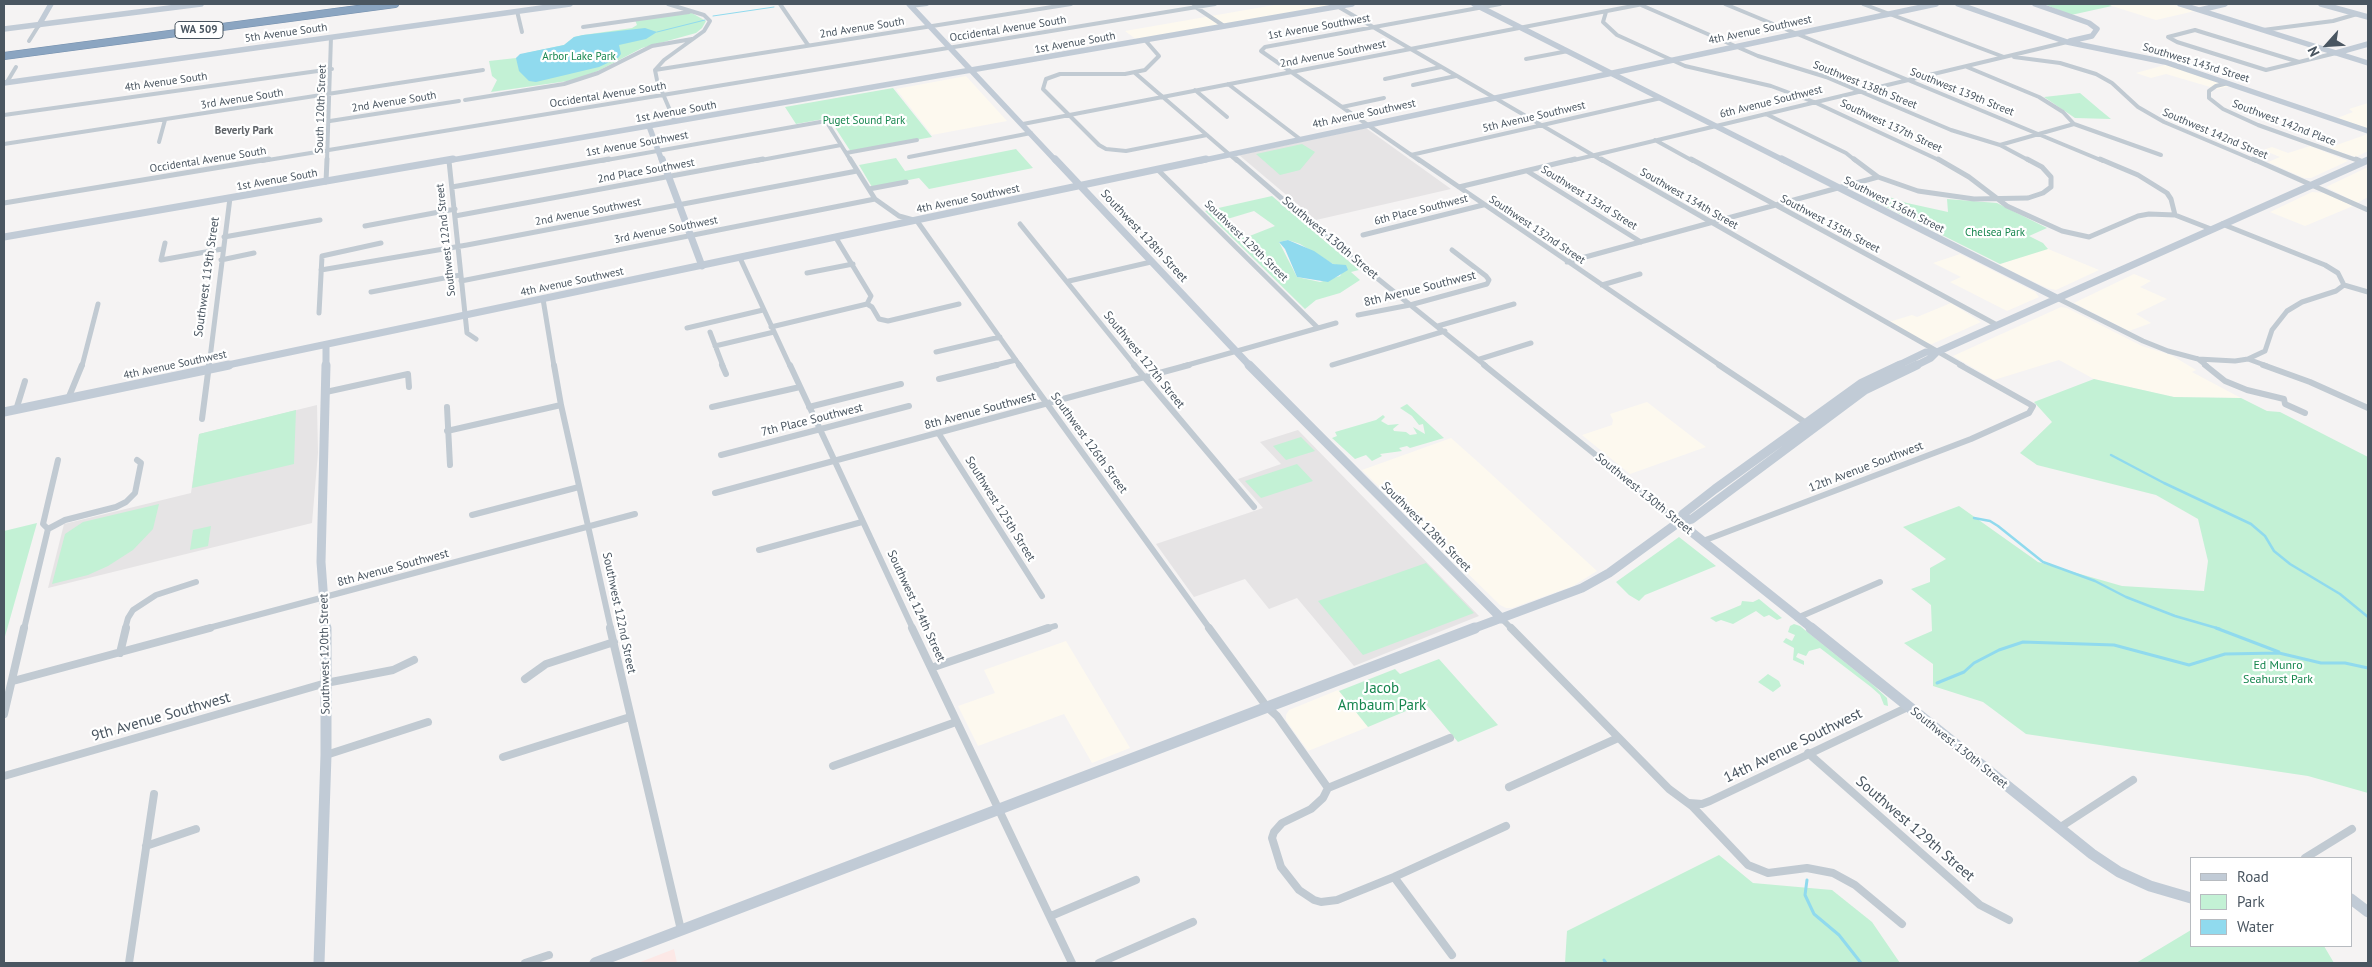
<!DOCTYPE html>
<html>
<head>
<meta charset="utf-8">
<style>
	body { margin:0 }
	#map { position:relative; width:2372px; height:967px; overflow:hidden; background:#f5f3f3; font-family:"PT Sans",sans-serif }
	canvas { display:block }
	.frame { position:absolute; inset:0; border:5px solid #4a5661; pointer-events:none }
	.legend { position:absolute; left:2190px; top:857px; width:162px; height:90px; box-sizing:border-box; background:#fff; border:1px solid #b7bbc0; margin:0; padding:6px 9px; list-style:none; font-size:15px; color:#4a5661 }
	.legend li { display:flex; align-items:center; gap:10px; height:25px }
	.legend b { width:25px; border:1px solid #b7bbc0 }
	.north { position:absolute; left:2302px; top:20px; width:50px; height:50px; -webkit-text-stroke:4px #fff; paint-order:stroke; rotate:244deg; font-size:14px; font-weight:700; line-height:20px; text-align:center; color:#4a5661 }
	.north::after { content:''; display:block; margin:auto; width:18px; height:22px; background:#4a5661; clip-path:polygon(50% 0,100% 100%,50% 72%,0 100%) }
</style>
</head>
<body>
<div id="map">
<canvas width="2372" height="967"></canvas>
<div class="frame"></div>
<ul class="legend">
<li><b style="height:6px;background:#c1cbd6"></b>Road</li>
<li><b style="height:14px;background:#c3f1d5"></b>Park</li>
<li><b style="height:14px;background:#90daee"></b>Water</li>
</ul>
<div class="north">N</div>
</div>
<script>
const context = document.querySelector('canvas').getContext('2d');
context.lineJoin = 'round';
function paint(path, color) {
  context.fillStyle = color;
  context.fill(path, 'evenodd');
}
function poly(rows) {
  const path = new Path2D();
  for (const r of rows) {
    path.moveTo(r[0], r[1]);
    for (let i = 2; i < r.length; i += 2) path.lineTo(r[i], r[i + 1]);
  }
  return path;
}
function strokePath(path, color, width, dash) {
  context.strokeStyle = color;
  context.lineWidth = width;
  context.lineCap = dash ? 'butt' : 'round';
  context.setLineDash(dash || []);
  context.stroke(path);
}
function drawText(font, color, halo, rows, align = 'center') {
  context.font = font + ' "PT Sans",sans-serif';
  context.lineWidth = 4.5;
  context.setLineDash([]);
  context.textBaseline = 'middle';
  context.strokeStyle = halo;
  context.fillStyle = color;
  for (const [text, x, y, turn = 0] of rows) {
    context.save();
    context.translate(x, y);
    context.rotate((+turn || 0) * Math.PI / 180);
    context.textAlign = isNaN(turn) ? turn : align;
    if (halo) context.strokeText(text, 0, 0);
    context.fillText(text, 0, 0);
    context.restore();
  }
}
paint(poly([
	[1280,4,1339,4,1137,40,1125,31],
	[2106,4,2171,4,2195,11,2156,20],
	[2168,64,2230,86,2217,89,2166,74,2151,78,2136,73],
	[966,76,1007,121,932,135,896,89],
	[2368,103,2368,129,2337,118,2353,112,2349,109],
	[2368,134,2368,151,2356,157,2328,148],
	[2310,146,2348,161,2311,178,2304,178,2268,162,2280,157,2263,150,2272,147,2288,153],
	[2368,167,2368,197,2357,203,2326,187],
	[2312,192,2325,193,2353,206,2305,226,2270,212],
	[2048,249,2099,270,2056,290,2047,288,1998,265,2041,250],
	[1960,254,2035,292,2039,297,2007,311,1950,282,1961,277,1933,263],
	[2134,274,2151,281,2140,287,2167,299,2136,314,2151,323,2129,331,2074,303],
	[1951,303,1981,322,1932,344,1926,343,1889,322,1912,315,1917,317],
	[2061,307,2067,308,2142,346,2171,355,2196,370,2192,372,2241,398,2174,397,2094,379,2059,360,1994,380,1953,356],
	[1647,402,1695,439,1706,447,1630,474,1582,435,1612,425,1613,420,1610,414],
	[1451,438,1478,462,1597,571,1573,586,1512,608,1506,608,1500,605,1362,470],
	[1066,641,1130,748,1092,763,1064,714,978,746,958,706,995,693,984,670],
	[1338,690,1368,727,1308,751,1286,720,1286,715,1289,710]
]), '#fdf9ef');
paint(poly([
	[1366,128,1451,189,1316,220,1239,155],
	[317,405,318,453,312,523,48,588,64,524,191,493,199,434],
	[1298,430,1479,616,1354,666,1297,598,1269,609,1245,579,1194,597,1156,544,1263,508,1238,479,1281,464,1260,442]
]), '#e6e4e5');
paint(poly([
	[674,949,677,963,638,963]
]), '#fce8e6');
paint(poly([
	[2044,4,2106,4,2112,6,2071,15],
	[690,12,706,21,702,28,696,33,642,48,600,70,575,80,491,92,497,80,492,76,489,61,516,58,526,53,564,45,574,37,583,35,632,28,637,25,635,20],
	[893,88,932,137,851,152,829,118,796,124,785,107],
	[2080,93,2100,110,2111,119,2075,118,2044,97],
	[1302,144,1315,152,1300,170,1280,175,1256,154],
	[1016,149,1033,168,929,189,919,178,872,187,859,165,896,158,905,171],
	[1272,196,1359,270,1351,272,1360,280,1340,293,1316,300,1305,309,1205,211],
	[1254,211,1275,226,1247,237,1232,228,1224,220],
	[1288,240,1300,244,1333,264,1340,266,1343,271,1340,276,1320,282,1297,277,1279,242],
	[1886,196,1907,203,1948,212,1947,199,1997,203,2047,228,2029,236,2043,243,2048,249,2000,264,1872,200],
	[2094,379,2174,397,2241,398,2267,411,2280,412,2368,457,2368,793,2308,776,2026,734,1983,702,1933,686,1933,664,1904,643,1932,631,1931,605,1911,589,1930,582,1930,568,1946,559,1903,527,1959,506,2038,562,2122,586,2204,591,2208,561,2198,519,2156,495,2037,465,2020,453,2052,422,2034,402],
	[1407,404,1444,438,1410,448,1407,446,1399,448,1402,451,1380,454,1382,456,1372,461,1366,455,1355,459,1332,438,1337,436,1335,432,1376,420,1383,415,1385,417,1381,421,1388,425,1399,424,1393,429,1394,431,1406,432,1410,435,1417,434,1413,427,1425,434,1423,424,1419,425,1412,416,1400,408],
	[296,410,294,464,192,488,199,434],
	[1301,437,1315,451,1286,460,1273,446],
	[1297,464,1313,481,1261,498,1245,481],
	[159,504,153,529,133,550,108,566,88,575,52,584,65,534,83,522],
	[37,523,4,640,4,531],
	[211,526,208,546,190,550,193,530],
	[1679,537,1716,566,1645,595,1639,601,1629,595,1616,582],
	[1426,563,1474,613,1363,655,1318,601],
	[1759,599,1782,618,1777,620,1769,615,1764,617,1756,611,1733,624,1721,620,1716,622,1710,618,1741,605,1742,601,1753,602],
	[1794,624,1800,626,1872,684,1887,698,1888,706,1884,705,1880,695,1871,687,1820,648,1809,651,1806,656,1798,653,1796,657,1804,661,1804,665,1793,660,1794,648,1783,642,1786,638,1792,641,1795,635,1788,632,1790,626],
	[1439,659,1498,725,1458,742,1425,703,1368,727,1339,691,1395,669,1400,674],
	[1768,674,1779,681,1781,686,1773,692,1758,682],
	[1719,855,1753,883,1832,890,1872,922,1900,963,1565,963,1567,931],
	[2191,930,2191,946,2324,946,2334,963,2136,963]
]), '#c3f1d5');
paint(poly([
	[645,28,657,32,646,39,619,45,621,54,618,58,599,67,536,82,529,81,519,71,516,58,520,54,564,45,574,37,583,35],
	[1288,240,1314,251,1333,264,1346,265,1348,270,1328,282,1297,277,1285,249,1279,242]
]), '#90daee');
strokePath(poly([
	[713,16,774,7],
	[657,32,705,20]
]), '#90daee', 1);
strokePath(poly([
	[2111,455,2164,483,2251,524,2265,536,2274,551,2290,564,2340,594,2368,617],
	[1974,518,1990,521,1998,526,2043,562,2095,581,2126,597,2175,616,2220,629]
]), '#90daee', 2.5);
strokePath(poly([
	[2216,628,2279,652],
	[1937,683,1964,672,1974,663,1999,650,2023,642,2114,645,2189,665,2225,654,2279,653,2321,663,2345,663,2368,668],
	[1807,880,1805,895,1814,914,1839,935,1861,963],
	[1604,960,1606,963]
]), '#90daee', 3);
const highway = poly([
	[4,56,395,4]
]);
strokePath(highway, '#7690ad', 8);
strokePath(poly([
	[668,4,704,15,710,21,704,31,664,60,655,70,657,80,675,122],
	[780,4,808,45],
	[1725,4,2103,161],
	[1863,4,2004,57],
	[1641,5,1758,56,1826,77,1951,130,2000,145,2030,161],
	[911,6,927,4],
	[1194,6,1224,26],
	[1337,6,1603,161],
	[517,11,522,32],
	[1606,12,1603,22,1617,35,1685,66,1771,86,1814,102,1941,161],
	[583,27,689,12],
	[2195,30,2299,62,2266,70,2177,42,2168,37,2195,30],
	[2263,30,2333,21,2357,14],
	[1145,40,1159,56,1145,70,1125,74,1060,74,1046,79,1043,89,1099,145,1106,149,1126,151,1207,135],
	[29,41,39,25],
	[2014,57,2060,63,2096,74,2112,83,2138,107,2164,122,2256,161],
	[1526,59,1568,51],
	[2299,62,2336,53],
	[1967,67,2039,97,2063,112,2074,124,2161,155],
	[655,70,1071,4],
	[1135,73,1237,161],
	[1385,79,1441,67],
	[7,82,16,67],
	[2228,83,2216,86,2209,91,2209,98,2223,109,2258,125,2359,161],
	[1228,84,1300,139],
	[1413,85,1456,76],
	[1195,90,1227,117],
	[465,100,564,84,598,73,652,46,692,39],
	[1342,107,1384,98],
	[1766,114,1846,153,1856,161],
	[4,115,332,69],
	[330,121,459,101],
	[1023,124,1643,4],
	[1655,140,1693,161],
	[159,142,165,120],
	[4,144,483,70],
	[2000,145,2074,124],
	[846,153,917,140],
	[1411,155,1661,98],
	[909,157,1031,133],
	[262,161,1215,4],
	[327,161,331,37],
	[601,161,826,121,851,161],
	[756,161,841,145],
	[1420,161,1261,51,1265,47,1500,4],
	[1570,161,2067,42]
]), '#c1cad2', 4);
strokePath(poly([
	[850,159,875,199,899,216,917,221,1020,366],
	[1236,159,1331,241,1486,366],
	[1418,159,1721,366],
	[1601,159,1963,366],
	[1691,159,1997,325],
	[1854,159,1878,177],
	[1938,159,1969,177,2007,206,2062,231,2089,237,2138,216,2149,214,2175,215,2211,229],
	[2100,159,2138,175,2167,193,2171,199,2175,215],
	[2253,159,2368,210],
	[2356,159,2363,162],
	[449,161,467,333,476,339],
	[1158,170,1318,328],
	[1527,171,1641,242],
	[326,182,327,159],
	[452,187,609,159],
	[1459,187,1575,159],
	[869,189,906,182],
	[4,203,269,159],
	[455,216,763,159],
	[1020,224,1135,366],
	[365,226,455,209],
	[1363,235,1483,205],
	[224,237,320,220],
	[836,238,871,296,867,304],
	[165,243,161,260,222,249],
	[740,258,790,366],
	[221,260,254,253],
	[1567,262,1878,177,1918,191,1974,199,2028,198,2043,193,2051,187,2051,177,2042,167,2027,159],
	[321,270,467,245,857,171],
	[807,273,853,264],
	[461,281,875,199],
	[1069,281,1151,262],
	[1602,285,1640,274],
	[2344,285,2368,292],
	[371,292,460,275],
	[2057,298,2143,341,2168,351,2198,359,2235,361,2248,359,2265,351,2272,330,2287,311,2302,302,2336,291,2344,285,2338,273,2325,265,2222,224],
	[543,299,554,366],
	[867,304,872,307,879,319,888,321,959,304],
	[319,313,322,256,381,243],
	[1358,315,1410,305,1487,284,1489,280,1486,276,1452,250],
	[1438,326,1514,304],
	[771,327,867,304],
	[687,328,763,310],
	[710,332,723,366],
	[715,346,774,332],
	[936,352,1000,337],
	[1480,359,1531,343],
	[2198,359,2207,366],
	[2248,359,2267,366],
	[1332,365,1445,331],
	[82,366,98,304],
	[209,366,230,198],
	[992,366,1016,360],
	[1184,366,1336,323]
]), '#c1cad2', 5);
strokePath(poly([
	[554,365,561,405,611,629],
	[722,365,726,374],
	[790,365,913,629],
	[1019,365,1210,629],
	[1134,365,1254,507],
	[1484,365,1679,522],
	[1719,365,1806,423],
	[2205,365,2225,381,2247,390,2284,399,2285,404,2305,413],
	[2263,365,2310,382,2368,408],
	[939,379,997,365],
	[326,392,408,374,409,387],
	[68,399,82,365],
	[447,407,450,465],
	[712,407,800,387],
	[809,407,901,384],
	[16,410,25,381],
	[202,419,209,365],
	[447,431,561,405],
	[939,434,1042,596],
	[721,455,909,406],
	[715,493,1189,365],
	[472,515,579,487],
	[48,529,65,520,116,507,126,502,135,493,141,463,137,460],
	[1703,541,1971,439,2029,413,2033,406,1960,365],
	[759,550,862,522],
	[1797,618,1880,582],
	[1502,619,1512,629],
	[24,629,48,529,43,524,58,460],
	[125,629,128,618,133,610,156,595,196,582],
	[205,629,635,514],
	[1045,629,1055,626]
]), '#c1cad2', 6);
strokePath(poly([
	[610,628,681,930],
	[912,628,1072,963],
	[1209,628,1267,707,1277,716,1328,788],
	[1511,628,1669,789,1692,806,1748,865,1768,873,1807,868,1833,873,1855,885,1902,924],
	[120,653,126,628],
	[931,668,1048,628],
	[525,679,546,664,614,642],
	[13,681,210,628],
	[4,714,24,628],
	[1450,738,1328,788,1323,798,1311,809,1282,823,1274,832,1272,838,1281,867,1299,890,1314,900,1321,902,1337,900,1394,877,1506,826],
	[1808,753,1980,905,2009,920],
	[326,755,428,722],
	[503,757,630,717],
	[833,766,956,722],
	[4,776,326,683,393,670,414,660],
	[1509,787,1618,738],
	[1689,803,1702,804,1710,801,1908,707],
	[2059,828,2133,780],
	[146,846,196,829],
	[2305,858,2352,829],
	[1394,877,1452,955],
	[1051,916,1136,880],
	[129,963,154,794],
	[525,963,549,955],
	[1099,963,1193,922]
]), '#c1cad2', 8);
strokePath(poly([
	[909,4,1056,161],
	[1474,4,1785,161],
	[1958,4,2067,42,2165,62,2368,131],
	[2035,4,2089,23,2097,29,2092,36,2070,41],
	[2180,4,2368,63],
	[2321,4,2368,17],
	[2200,10,2225,4],
	[39,25,51,4],
	[4,29,201,4],
	[2336,53,2368,44],
	[4,83,570,4],
	[649,126,662,161],
	[446,161,1352,4],
	[1200,161,1936,4]
]), '#c1cbd6', 5.5);
strokePath(poly([
	[662,159,702,266],
	[1055,159,1250,366],
	[1782,159,2057,298],
	[4,237,453,159],
	[326,345,326,366],
	[223,366,1206,159],
	[1897,366,1926,352,1937,352,2368,160],
	[1915,366,1931,358,1937,352]
]), '#c1cbd6', 7);
strokePath(poly([
	[326,365,321,562,326,629],
	[1249,365,1502,619],
	[4,412,229,365],
	[1679,522,1683,514,1715,489,1862,383,1900,365],
	[1679,522,1813,629],
	[1472,629,1582,588,1609,573,1679,522,1692,519,1865,390,1917,365]
]), '#c1cbd6', 9);
strokePath(poly([
	[1811,628,2092,854,2119,872,2150,886,2191,898],
	[2351,899,2368,912],
	[319,963,326,755,326,628],
	[595,963,1475,628]
]), '#c1cbd6', 11);
strokePath(highway, '#8ba5c1', 7);
drawText('11px', '#4a5661', '#fff', [
	["1st Avenue Southwest",1319,27,-10],
	["2nd Avenue South",862,28,-9],
	["Occidental Avenue South",1008,29,-9],
	["4th Avenue Southwest",1760,30,-12],
	["5th Avenue South",286,33,-8],
	["1st Avenue South",1075,43,-10],
	["2nd Avenue Southwest",1333,54,-11],
	["Southwest 143rd Street",2196,63,17],
	["4th Avenue South",166,82,-8],
	["Southwest 138th Street",1865,85,22],
	["Southwest 139th Street",1962,92,22],
	["Occidental Avenue South",608,95,-9],
	["3rd Avenue South",242,99,-9],
	["2nd Avenue South",394,102,-9],
	["6th Avenue Southwest",1771,102,-14],
	["South 120th Street",321,109,-88],
	["1st Avenue South",676,112,-10],
	["4th Avenue Southwest",1364,114,-12],
	["5th Avenue Southwest",1534,117,-13],
	["Southwest 142nd Place",2284,123,21],
	["Southwest 137th Street",1891,126,25],
	["Southwest 142nd Street",2215,134,23],
	["1st Avenue Southwest",637,144,-10],
	["Occidental Avenue South",208,160,-9],
	["2nd Place Southwest",646,171,-10],
	["1st Avenue South",277,180,-10],
	["Southwest 133rd Street",1589,198,32],
	["4th Avenue Southwest",968,199,-12],
	["Southwest 134th Street",1689,199,30],
	["Southwest 136th Street",1894,205,27],
	["6th Place Southwest",1421,210,-14],
	["2nd Avenue Southwest",588,212,-11],
	["Southwest 135th Street",1830,224,28],
	["3rd Avenue Southwest",666,230,-11],
	["Southwest 132nd Street",1537,230,34],
	["Southwest 122nd Street",446,240,-96],
	["Southwest 129th Street",1246,241,44],
	["4th Avenue Southwest",572,282,-12],
	["4th Avenue Southwest",175,365,-12]
]);
for (const [x, y, w] of [
	[199,30,48]
]) {
  const box = new Path2D();
  box.roundRect(x - w / 2, y - 8.5, w, 17, 4);
  context.fillStyle = '#fff';
  context.fill(box);
  strokePath(box, '#4a5661', 1);
}
drawText('bold 11px', '#4a5661', null, [
	["WA 509",199,30]
]);
drawText('11px', '#17864f', '#fff', [
	["Arbor Lake Park",579,57],
	["Puget Sound Park",864,121],
	["Chelsea Park",1995,233]
]);
drawText('bold 11px', '#5f6368', '#fff', [
	["Beverly Park",244,131]
]);
drawText('12px', '#4a5661', '#fff', [
	["Southwest 128th Street",1144,236,47],
	["Southwest 130th Street",1330,238,40],
	["Southwest 119th Street",207,277,-82],
	["8th Avenue Southwest",1420,289,-14],
	["Southwest 127th Street",1144,360,51],
	["8th Avenue Southwest",980,411,-15],
	["7th Place Southwest",812,420,-14],
	["Southwest 126th Street",1089,443,54],
	["12th Avenue Southwest",1866,467,-21],
	["Southwest 130th Street",1644,494,39],
	["Southwest 125th Street",1000,509,58],
	["Southwest 128th Street",1426,527,45],
	["8th Avenue Southwest",393,568,-15],
	["Southwest 124th Street",916,606,65],
	["Southwest 122nd Street",619,613,78],
	["Southwest 120th Street",325,654,-91],
	["Southwest 130th Street",1959,748,39]
]);
drawText('12px', '#17864f', '#fff', [
	["Ed Munro",2278,666],
	["Seahurst Park",2278,680]
]);
drawText('15px', '#17864f', '#fff', [
	["Jacob",1382,689],
	["Ambaum Park",1382,706]
]);
drawText('15px', '#4a5661', '#fff', [
	["9th Avenue Southwest",161,717,-16],
	["14th Avenue Southwest",1793,746,-26],
	["Southwest 129th Street",1915,829,41]
]);
</script>
</body>
</html>
